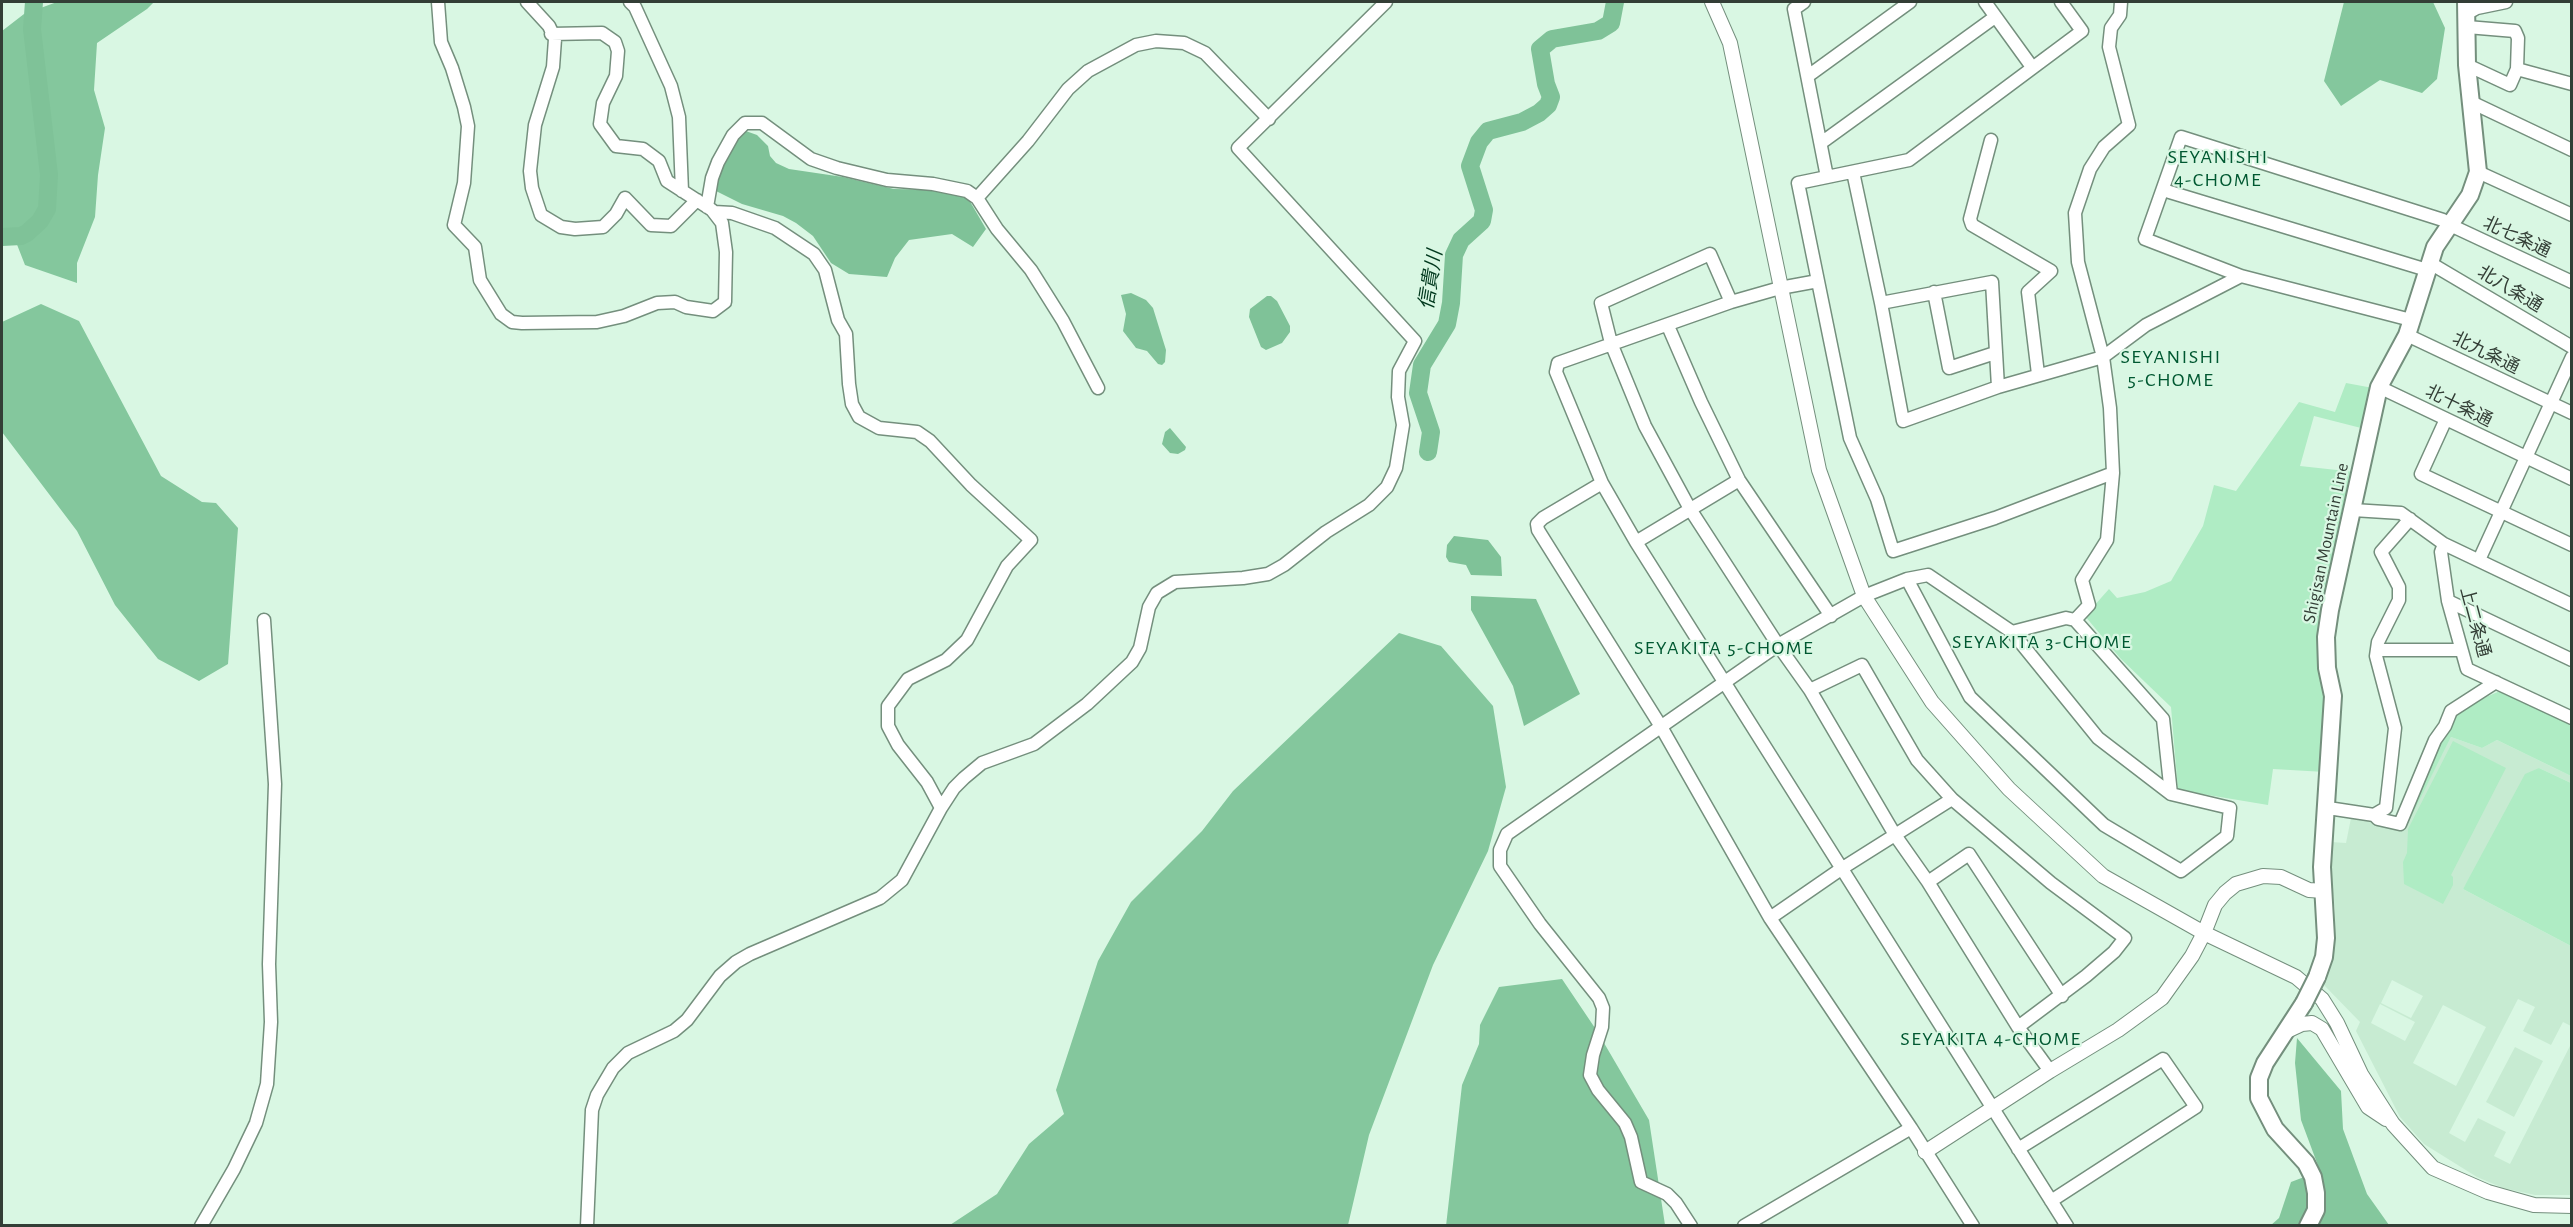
<!DOCTYPE html>
<html>
<head>
<meta charset="utf-8">
<style>
	body { margin:0 }
	#map { position:relative; width:2573px; height:1227px; overflow:hidden; background:#d9f7e3; font-family:"Alegreya Sans",sans-serif }
	canvas { display:block }
	.frame { position:absolute; inset:0; border:3px solid #333e36; pointer-events:none }
</style>
</head>
<body>
<div id="map">
<canvas width="2573" height="1227"></canvas>
<div class="frame"></div>
</div>
<script>
const context = document.querySelector('canvas').getContext('2d');
context.lineJoin = 'round';
function paint(path, color) {
  context.fillStyle = color;
  context.fill(path, 'evenodd');
}
function poly(rows) {
  const path = new Path2D();
  for (const r of rows) {
    path.moveTo(r[0], r[1]);
    for (let i = 2; i < r.length; i += 2) path.lineTo(r[i], r[i + 1]);
  }
  return path;
}
function strokePath(path, color, width, dash) {
  context.strokeStyle = color;
  context.lineWidth = width;
  context.lineCap = dash ? 'butt' : 'round';
  context.setLineDash(dash || []);
  context.stroke(path);
}
function drawText(font, color, halo, rows, align = 'center') {
  context.font = font + ' "Alegreya Sans","Noto Sans JP",sans-serif';
  context.lineWidth = 4.5;
  context.setLineDash([]);
  context.textBaseline = 'middle';
  context.strokeStyle = halo;
  context.fillStyle = color;
  for (const [text, x, y, turn = 0] of rows) {
    context.save();
    context.translate(x, y);
    context.rotate((+turn || 0) * Math.PI / 180);
    context.textAlign = isNaN(turn) ? turn : align;
    if (halo) context.strokeText(text, 0, 0);
    context.fillText(text, 0, 0);
    context.restore();
  }
}
paint(poly([
	[2451,737,2482,748,2497,740,2571,776,2571,783,2539,768,2463,889,2571,946,2571,1026,2563,1022,2551,1045,2523,1031,2535,1007,2518,999,2449,1133,2465,1142,2478,1118,2506,1132,2494,1156,2510,1164,2571,1044,2571,1195,2535,1195,2503,1188,2477,1177,2424,1144,2400,1117,2356,1031,2360,1022,2323,984,2329,970,2334,942,2335,909,2329,861,2331,842,2346,843,2351,818,2405,828],
	[2392,980,2423,996,2411,1018,2381,1003],
	[2380,1004,2415,1022,2405,1041,2371,1023],
	[2443,1005,2486,1027,2456,1086,2413,1063],
	[2515,1047,2543,1061,2514,1117,2486,1102]
]), '#c7ebd2');
paint(poly([
	[2346,383,2373,388,2365,429,2314,416,2300,466,2355,472,2325,680,2325,772,2273,769,2268,805,2178,790,2171,707,2120,658,2085,616,2109,589,2117,598,2145,592,2171,581,2203,526,2214,485,2236,491,2299,402,2335,412],
	[2500,691,2571,725,2571,776,2497,740,2482,748,2451,737,2405,829,2400,828,2456,710],
	[2453,741,2506,768,2451,875,2453,877,2453,885,2443,904,2404,884,2403,862,2407,853,2408,829],
	[2539,768,2571,783,2571,946,2463,889,2525,774]
]), '#afecc4');
paint(poly([
	[57,2,154,2,147,9,97,43,94,90,105,128,98,175,95,217,77,263,77,283,25,265,16,242,2,243,2,31,24,14],
	[2344,2,2433,2,2445,28,2437,79,2422,93,2380,80,2341,106,2324,81],
	[41,304,79,321,161,476,202,502,216,503,238,528,228,664,199,681,158,659,115,605,77,531,2,432,2,322],
	[1399,633,1441,646,1493,706,1506,787,1488,851,1433,965,1369,1135,1348,1225,950,1225,997,1194,1029,1144,1064,1114,1056,1090,1098,961,1131,902,1202,831,1233,791],
	[1562,979,1597,1031,1649,1120,1665,1225,1446,1226,1462,1085,1479,1044,1480,1025,1499,987],
	[2297,1038,2341,1091,2343,1129,2367,1194,2389,1225,2270,1226,2279,1218,2291,1182,2320,1171,2301,1120,2295,1063]
]), '#84c79d');
paint(poly([
	[743,130,757,135,768,146,770,156,776,163,789,169,843,177,894,189,944,190,959,194,968,198,986,229,973,247,952,234,909,240,895,258,887,277,849,274,831,263,813,236,796,223,783,216,742,204,716,191,725,137],
	[1131,293,1146,300,1153,308,1166,350,1165,362,1162,365,1158,364,1147,351,1136,348,1123,331,1126,314,1121,295],
	[1267,296,1271,296,1277,301,1290,326,1290,332,1282,343,1266,350,1261,347,1249,317,1250,309],
	[1170,428,1186,447,1185,450,1178,454,1170,453,1162,444,1165,432],
	[1454,536,1488,540,1501,557,1502,576,1471,575,1466,565,1449,562,1446,557,1447,545],
	[1471,596,1536,599,1580,694,1524,726,1513,686,1471,610]
]), '#7fc298');
strokePath(poly([
	[2,237,21,236,27,233,40,221,47,209,49,175,32,29,34,2],
	[1428,452,1431,432,1418,393,1422,365,1447,324,1451,303,1454,255,1461,240,1482,221,1484,210,1470,166,1479,142,1488,131,1522,122,1539,113,1548,105,1551,97,1546,84,1540,49,1552,39,1598,31,1611,23,1615,2]
]), '#7fc298', 18);
const minor = poly([
	[438,2,441,42,452,68,464,107,468,126,464,183,454,225,475,247,480,280,501,314,512,322,522,323,597,322,624,316,657,303,675,302,686,307,713,311,725,302,726,252,722,223,712,210,667,181,659,161,643,149,616,146,600,124,603,103,616,76,618,51,615,42,602,33,551,34],
	[527,2,549,26,555,39,553,67,535,125,530,171,532,188,541,215,561,227,575,229,603,227,616,214,625,198,651,225,671,226,697,200],
	[630,2,635,7,671,86,679,117,682,191],
	[1804,2,1794,9,1827,177],
	[1985,2,2032,67],
	[2061,2,2082,31,1909,160,1798,183,1850,438,1877,499,1893,551,1995,518,2113,473],
	[2466,14,2477,8,2506,2],
	[2467,27,2515,31,2518,38,2517,69,2510,85,2467,65],
	[2517,69,2572,84],
	[1808,76,1910,2],
	[2471,102,2572,150],
	[1991,140,1970,219,1972,225,2051,271,2028,292,2038,374],
	[1821,143,1995,17],
	[1853,172,1881,303,1903,421,1998,387,2103,357,2146,325,2241,276],
	[2478,172,2572,215],
	[2163,190,2427,270],
	[977,198,1028,141,1068,89,1088,71,1136,45,1156,41,1184,43,1205,53,1269,119],
	[707,207,712,178,718,162,733,135,745,123,762,123,811,159,837,168,887,180,933,184,967,191,977,198,997,229,1031,270,1063,321,1098,388],
	[714,212,732,213,775,228,814,254,825,270,838,320,846,334,849,384,852,404,859,417,879,428,917,432,930,441,971,485,1031,540,1007,566,967,640,946,660,908,679,888,706,888,726,898,745,927,782,941,808],
	[2430,263,2572,347],
	[1818,281,1780,288,1731,302,1558,363,1556,372,1602,483,1636,542,2067,1226],
	[1934,292,1949,368,1995,353],
	[1731,302,1710,254,1601,303,1611,343,1645,426,1690,509,1778,645,1810,690,1895,835,1928,882,2018,1027,2050,1071],
	[1881,303,1992,282,1998,387],
	[2411,320,2241,276,2145,239,2181,137,2443,220,2448,224,2572,282],
	[1668,326,1701,402,1739,480,1831,616],
	[2407,335,2572,413],
	[2379,387,2572,479],
	[2446,419,2421,474,2572,545],
	[1602,483,1543,518,1537,524,1538,530,1660,725,1770,918,1911,1128,1973,1226],
	[2353,510,2401,513,2444,544,2572,605],
	[1636,542,1739,480],
	[2444,544,2441,552,2448,601,2467,669,2572,718],
	[2479,560,2572,357],
	[2448,601,2572,660],
	[2075,620,2089,605,2082,580,2107,540,2113,473,2110,408,2103,357,2078,262,2075,213,2090,169,2104,147,2129,125,2109,47,2111,28,2120,15,2121,2],
	[2012,632,2066,618,2075,620,2163,719,2171,794],
	[2377,650,2460,650],
	[1810,690,1862,665,1917,760,1952,799,2051,883,2125,938,2114,952,2086,976,2018,1027],
	[2328,808,2374,815,2386,808,2395,728,2376,656,2378,642,2399,600,2399,587,2381,552,2410,519],
	[2374,815,2378,819,2400,824,2435,740,2445,726,2451,711,2496,682],
	[1928,882,1969,854,2062,996],
	[1770,918,1841,869,1952,799],
	[2018,1149,2163,1059,2196,1107,2051,1201],
	[201,1226,234,1169,256,1123,267,1084,271,1022,269,964,275,784,264,620],
	[587,1226,592,1110,597,1095,613,1068,628,1053,674,1031,687,1020,720,976,736,962,750,954,880,898,902,880,941,808,954,788,964,778,982,763,1034,744,1087,704,1132,662,1140,648,1149,607,1157,593,1175,582,1243,578,1268,574,1284,565,1326,532,1369,505,1387,487,1396,468,1403,425,1398,397,1399,371,1415,341,1238,148,1386,2],
	[1691,1226,1676,1203,1667,1194,1641,1182,1631,1137,1625,1123,1598,1090,1590,1075,1593,1055,1602,1027,1603,1008,1599,998,1540,924,1500,866,1500,850,1507,834,1778,645,1864,596,1907,579,1928,575,2012,632,2098,738,2171,794,2230,808,2227,836,2181,871,2104,825,1970,697,1907,579],
	[1744,1226,1911,1128]
]);
const tertiary = poly([
	[1712,2,1730,43,1819,470,1864,596,1932,702,2009,789,2103,876,2204,933,2296,977,2322,999,2337,1023,2361,1074,2393,1124,2433,1168,2488,1192,2534,1205,2572,1206],
	[2287,1031,2302,1024,2312,1023,2322,1029,2368,1107,2386,1119],
	[1925,1152,2050,1071,2118,1030,2162,998,2192,956,2204,933,2215,905,2225,893,2236,884,2263,876,2281,877,2309,890,2324,891]
]);
const secondary = poly([
	[2317,977,2324,957,2326,938,2322,867,2333,696,2327,668,2326,637,2330,610,2379,387,2407,335,2435,247,2470,195,2478,172,2467,65,2466,2],
	[2304,1003,2265,1063,2259,1078,2259,1098,2275,1129,2306,1163,2313,1177,2316,1193,2316,1210,2308,1226]
]);
strokePath(minor, '#748f7d', 15);
strokePath(tertiary, '#748f7d', 16);
strokePath(secondary, '#748f7d', 20);
strokePath(minor, '#fff', 12);
strokePath(tertiary, '#fff', 14);
strokePath(secondary, '#fff', 16);
const secondaryBridge = poly([
	[2304,1003,2317,977]
]);
strokePath(secondaryBridge, '#748f7d', 20, []);
strokePath(secondaryBridge, '#fff', 16);
drawText('18px', '#333e36', '#d9f7e3', [
	["北七条通",2517,237,25],
	["北八条通",2510,289,31],
	["北九条通",2486,353,26],
	["北十条通",2459,406,26],
	["Shigisan Mountain Line",2326,543,-78],
	["上二条通",2475,622,75]
]);
context.letterSpacing = '1.5px';
drawText('20px', '#005831', '#d9f7e3', [
	["SEYANISHI",2218,157],
	["4-CHOME",2218,180],
	["SEYANISHI",2171,357],
	["5-CHOME",2171,380],
	["SEYAKITA 3-CHOME",2042,642],
	["SEYAKITA 5-CHOME",1724,648],
	["SEYAKITA 4-CHOME",1991,1039]
]);
context.letterSpacing = '0px';
drawText('italic 20px', '#00381d', '#d9f7e3', [
	["信貴川",1431,280,-81]
]);
</script>
</body>
</html>
